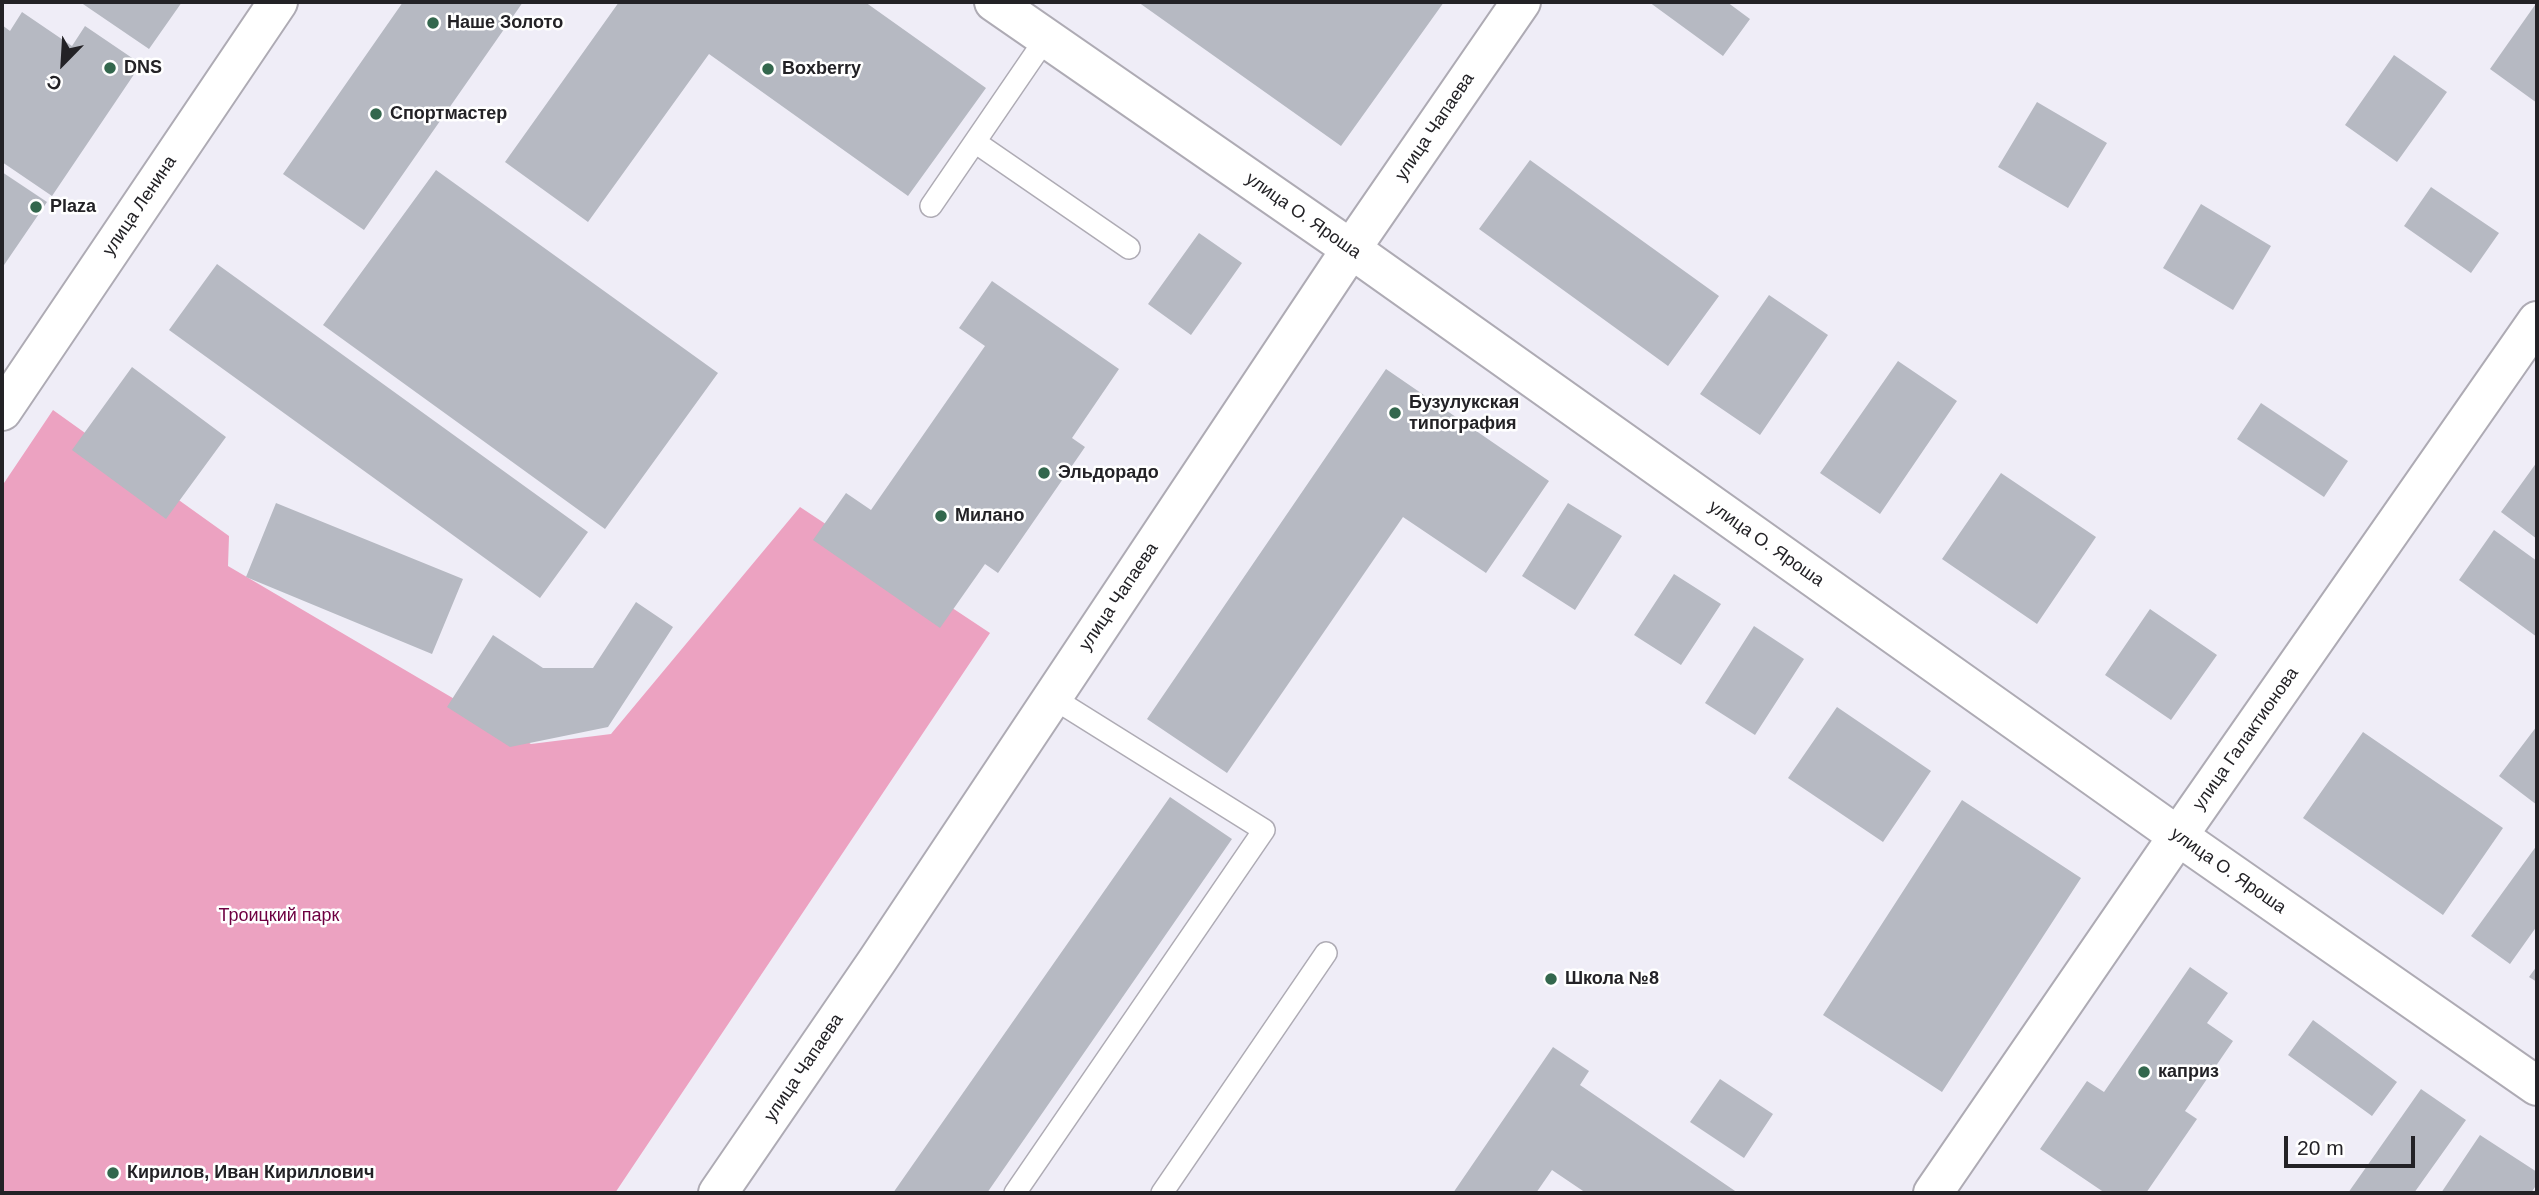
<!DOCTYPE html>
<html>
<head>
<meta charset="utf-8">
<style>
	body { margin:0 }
	#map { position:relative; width:2539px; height:1195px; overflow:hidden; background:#efedf7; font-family:Arial,sans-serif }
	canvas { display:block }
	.frame { position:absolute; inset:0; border:4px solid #232226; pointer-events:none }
	.north { position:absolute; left:28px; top:28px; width:70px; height:70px; -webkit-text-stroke:5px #fff; paint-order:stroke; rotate:204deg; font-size:19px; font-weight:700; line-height:28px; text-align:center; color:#232226 }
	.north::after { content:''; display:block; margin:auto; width:24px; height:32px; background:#232226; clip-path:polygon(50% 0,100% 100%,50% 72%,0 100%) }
	.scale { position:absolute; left:2284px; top:1136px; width:131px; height:32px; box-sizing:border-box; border:4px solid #232226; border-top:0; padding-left:9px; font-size:21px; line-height:24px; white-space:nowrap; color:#232226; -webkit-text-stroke:5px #fff; paint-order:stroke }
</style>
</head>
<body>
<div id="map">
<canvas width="2539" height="1195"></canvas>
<div class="frame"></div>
<div class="north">С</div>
<div class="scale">20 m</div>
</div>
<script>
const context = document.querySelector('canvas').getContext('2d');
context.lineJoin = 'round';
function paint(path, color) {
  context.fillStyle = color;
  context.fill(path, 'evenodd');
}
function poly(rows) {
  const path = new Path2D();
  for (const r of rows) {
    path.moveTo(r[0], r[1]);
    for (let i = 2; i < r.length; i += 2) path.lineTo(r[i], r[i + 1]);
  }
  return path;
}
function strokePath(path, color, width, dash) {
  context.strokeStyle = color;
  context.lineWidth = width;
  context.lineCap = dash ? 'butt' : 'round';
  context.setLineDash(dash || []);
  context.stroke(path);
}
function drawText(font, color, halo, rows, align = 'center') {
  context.font = font + ' Arial,sans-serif';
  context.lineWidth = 5;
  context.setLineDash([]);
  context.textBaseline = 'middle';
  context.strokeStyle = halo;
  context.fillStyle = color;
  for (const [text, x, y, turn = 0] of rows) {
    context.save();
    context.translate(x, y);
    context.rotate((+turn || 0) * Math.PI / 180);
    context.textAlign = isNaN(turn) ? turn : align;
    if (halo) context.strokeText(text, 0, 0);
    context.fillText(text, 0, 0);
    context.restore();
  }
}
paint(poly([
	[53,410,229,536,228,566,531,744,611,734,800,507,990,633,615,1193,2,1193,2,486]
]), '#eca2c1');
paint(poly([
	[80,2,182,2,149,49],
	[403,2,523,2,364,230,283,174],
	[619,2,865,2,986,88,908,196,709,54,588,222,505,162],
	[1138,2,1444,2,1341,146],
	[1649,2,1727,2,1750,19,1723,56],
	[2535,5,2537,7,2537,103,2490,69],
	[22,12,72,46,85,26,141,64,52,196,2,162,2,25,10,31],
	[2394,55,2447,92,2397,162,2345,125],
	[2037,102,2107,143,2068,208,1998,167],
	[1530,160,1719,296,1668,366,1479,229],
	[436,170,718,373,605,529,323,325],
	[2,172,47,202,2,268],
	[2431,187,2499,233,2471,273,2404,226],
	[2201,204,2271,246,2233,310,2163,268],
	[1199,233,1242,263,1191,335,1148,304],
	[217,264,588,532,540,598,169,330],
	[992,281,1119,369,1072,438,1085,447,998,573,985,564,940,628,813,540,846,493,871,510,985,346,959,328],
	[1769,295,1828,335,1760,435,1700,394],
	[1898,361,1957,401,1880,514,1820,473],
	[132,367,226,437,166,519,72,450],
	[1386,369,1549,481,1486,573,1403,517,1227,773,1147,719],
	[2261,403,2348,461,2324,497,2237,439],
	[2537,462,2537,539,2501,512],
	[2001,473,2096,537,2037,624,1942,559],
	[276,503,463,579,432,654,246,577],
	[1568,503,1622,536,1575,610,1522,576],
	[2494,530,2537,561,2537,637,2459,580],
	[1674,574,1721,604,1681,665,1634,635],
	[636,602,673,627,608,727,510,747,447,707,493,635,543,668,593,668],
	[2150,609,2217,655,2171,720,2105,675],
	[1754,626,1804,659,1755,735,1705,703],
	[1837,707,1931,771,1883,842,1788,778],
	[2537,726,2537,805,2499,776],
	[2363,732,2503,828,2443,915,2303,818],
	[1170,797,1232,839,987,1193,893,1193],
	[1962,800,2081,878,1942,1092,1823,1015],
	[2537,845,2537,926,2510,964,2471,936],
	[2537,966,2537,982,2529,977],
	[2190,967,2228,993,2207,1023,2233,1041,2185,1111,2197,1119,2146,1193,2105,1193,2040,1149,2087,1081,2104,1092],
	[2313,1020,2397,1082,2372,1116,2288,1055],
	[1553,1047,1589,1071,1580,1085,1738,1193,1586,1193,1552,1170,1536,1193,1453,1193],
	[1720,1079,1773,1114,1744,1158,1690,1122],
	[2421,1089,2466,1120,2414,1193,2348,1193],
	[2480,1135,2537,1172,2537,1184,2531,1193,2441,1193]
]), '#b6b9c2');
const lane = poly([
	[975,142,1129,248],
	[931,206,1046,38],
	[1015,1193,1264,830,1053,698],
	[1162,1193,1326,953]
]);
const street = poly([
	[2,411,278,2],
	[1933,1193,2178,836,2537,321]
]);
const secondary = poly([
	[994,2,1351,249,2178,836,2537,1086],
	[718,1193,877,961,1351,249,1521,2]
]);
strokePath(lane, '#aeabb4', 24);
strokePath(street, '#aeabb4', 42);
strokePath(secondary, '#aeabb4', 42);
strokePath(lane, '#fff', 21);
strokePath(street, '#fff', 38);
strokePath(secondary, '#fff', 38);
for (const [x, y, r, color] of [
	[433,23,7,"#33674d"],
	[110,68,7,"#33674d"],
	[768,69,7,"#33674d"],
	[376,114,7,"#33674d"],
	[36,207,7,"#33674d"],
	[1395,413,7,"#33674d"],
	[1044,473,7,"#33674d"],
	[941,516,7,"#33674d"],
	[1551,979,7,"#33674d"],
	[2144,1072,7,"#33674d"],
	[113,1173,7,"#33674d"]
]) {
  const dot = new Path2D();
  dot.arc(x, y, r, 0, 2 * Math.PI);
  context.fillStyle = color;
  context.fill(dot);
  strokePath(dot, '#fff', 2.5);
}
drawText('bold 18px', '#232226', '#fff', [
	["Наше Золото",447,23],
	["DNS",124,68],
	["Boxberry",782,69],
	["Спортмастер",390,114],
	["Plaza",50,207],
	["Бузулукская",1409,403],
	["типография",1409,424],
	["Эльдорадо",1058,473],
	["Милано",955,516],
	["Школа №8",1565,979],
	["каприз",2158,1072],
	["Кирилов, Иван Кириллович",127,1173]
], 'left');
drawText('18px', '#232226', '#fff', [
	["улица Чапаева",1435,127,-56],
	["улица Ленина",140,206,-56],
	["улица О. Яроша",1303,216,35],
	["улица О. Яроша",1766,544,35],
	["улица Чапаева",1119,597,-56],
	["улица Галактионова",2246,739,-55],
	["улица О. Яроша",2228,871,35],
	["улица Чапаева",804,1068,-56]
]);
drawText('18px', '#6e0041', '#fff', [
	["Троицкий парк",279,916]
]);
</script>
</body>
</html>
